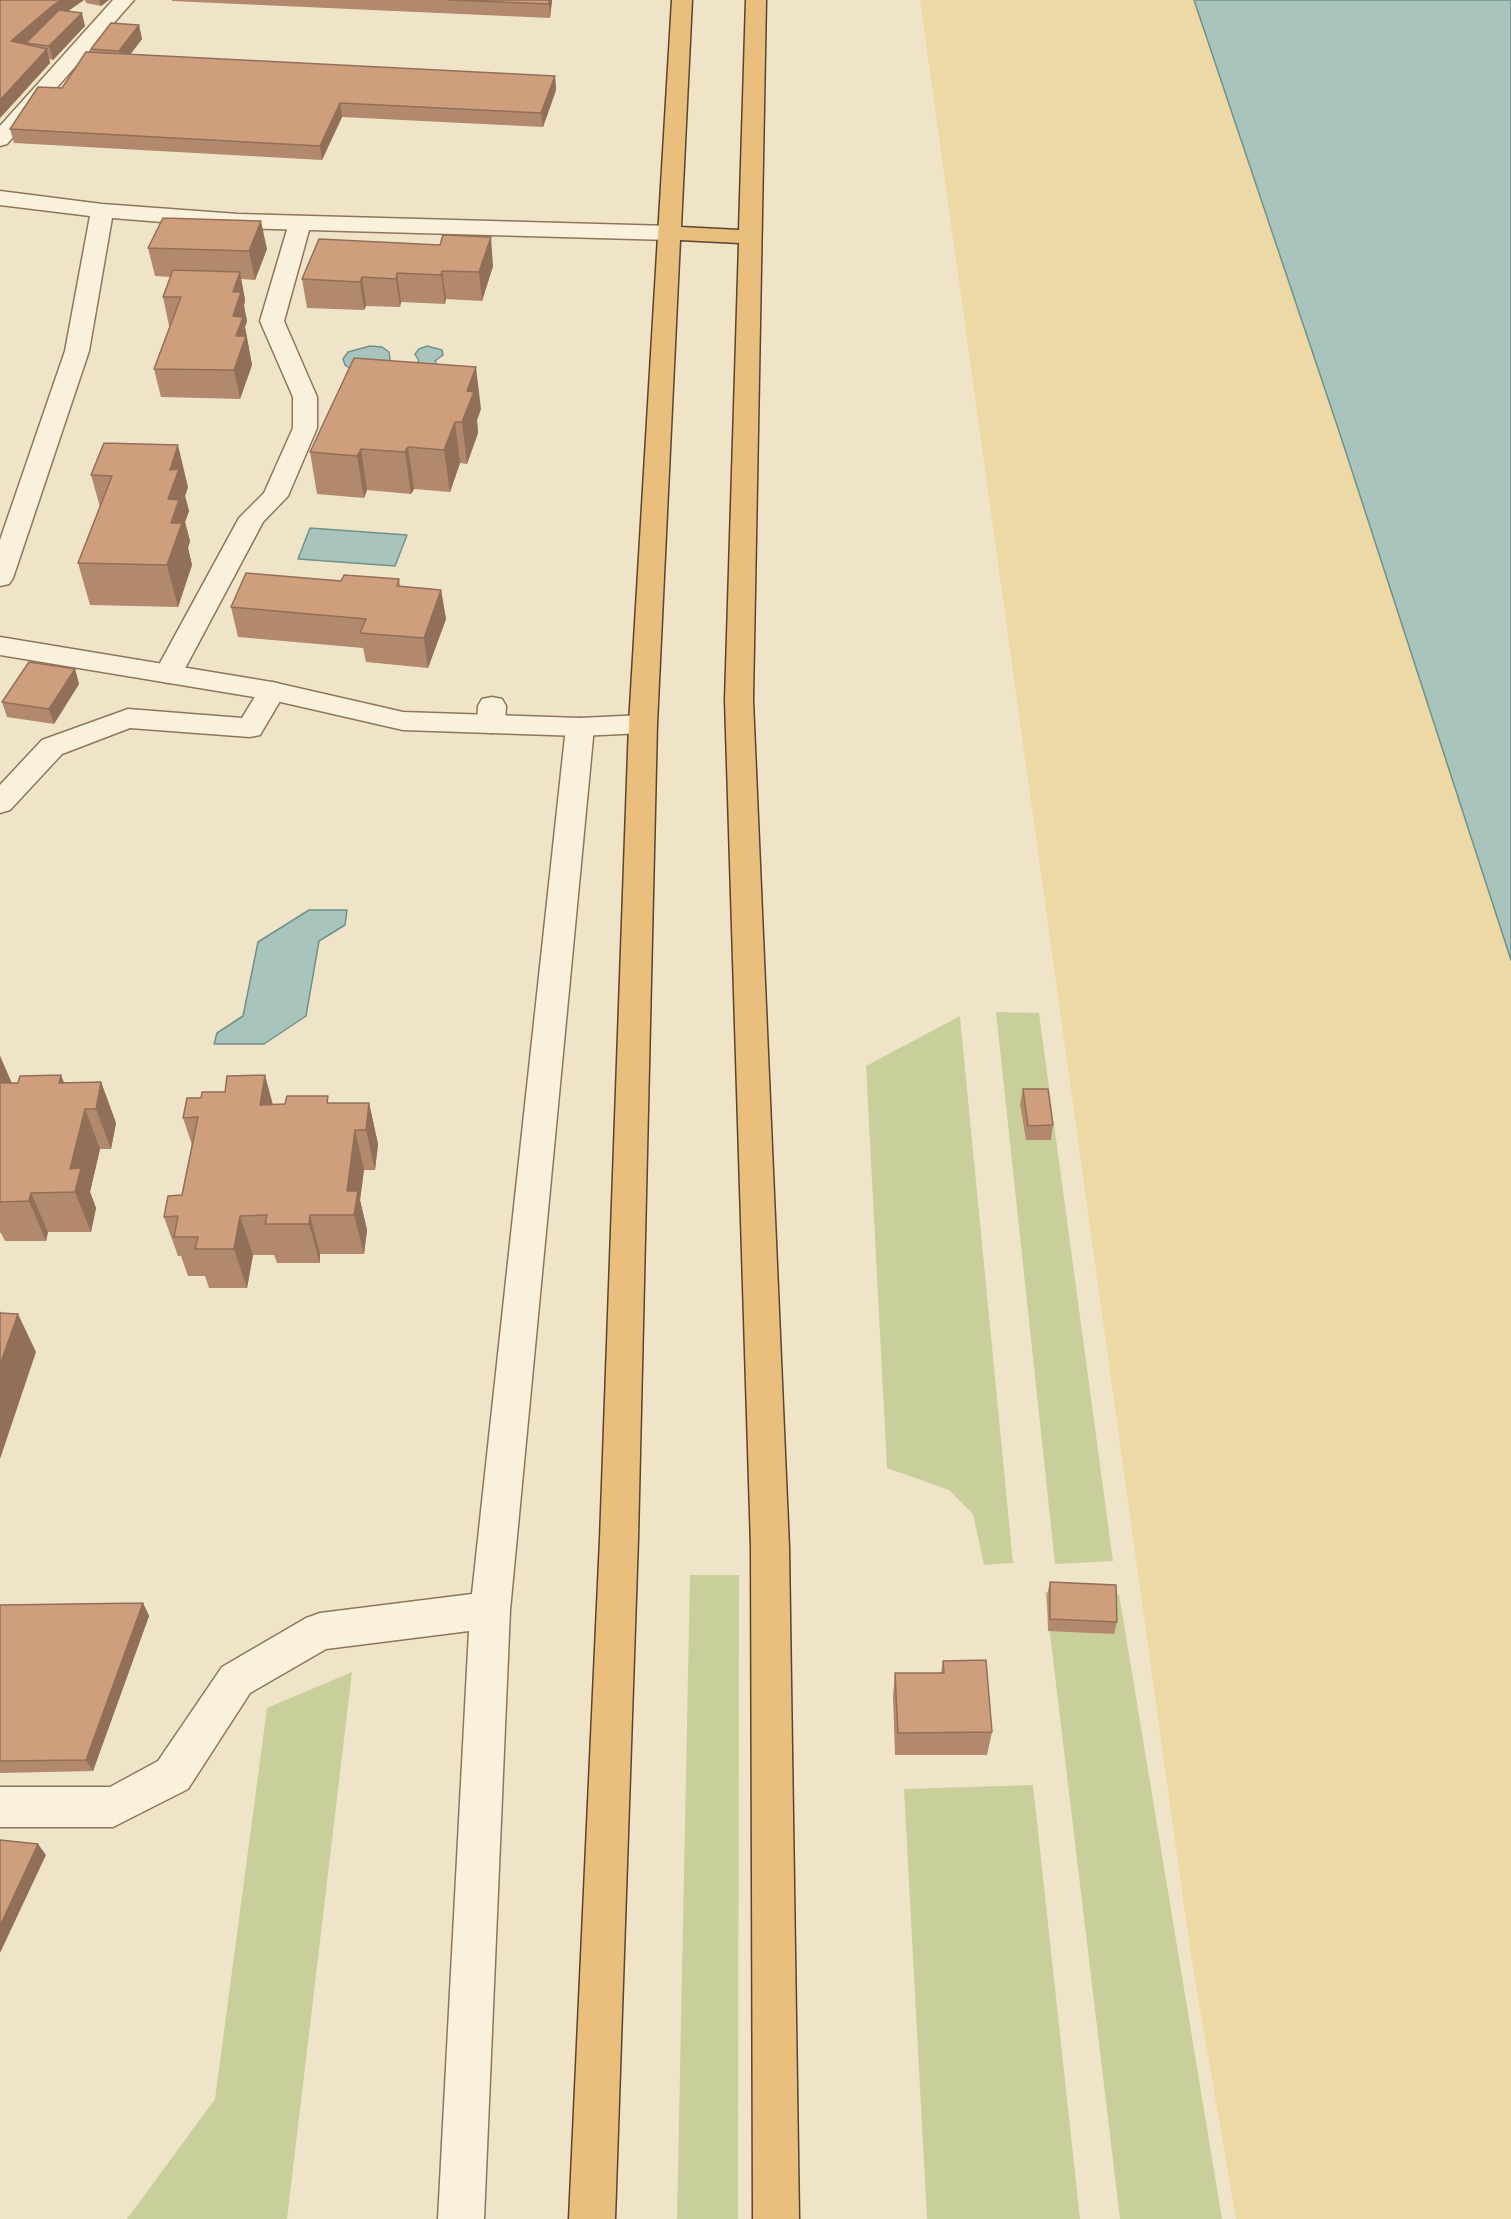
<!DOCTYPE html>
<html>
<head>
<meta charset="utf-8">
<style>
	body { margin:0 }
	canvas { display:block; background:#f0e4c8 }
</style>
</head>
<body>
<canvas width="1511" height="2219"></canvas>
<script>
const context = document.querySelector('canvas').getContext('2d');
context.lineJoin = 'round';
function paint(path, color) {
  context.fillStyle = color;
  context.fill(path, 'evenodd');
}
function poly(rows) {
  const path = new Path2D();
  for (const r of rows) {
    path.moveTo(r[0], r[1]);
    for (let i = 2; i < r.length; i += 2) path.lineTo(r[i], r[i + 1]);
  }
  return path;
}
function strokePath(path, color, width, dash) {
  context.strokeStyle = color;
  context.lineWidth = width;
  context.lineCap = dash ? 'butt' : 'round';
  context.setLineDash(dash || []);
  context.stroke(path);
}
paint(poly([
	[996,1012,1039,1013,1113,1561,1055,1564],
	[960,1016,960,1017,1013,1563,984,1565,973,1514,949,1490,887,1468,866,1066],
	[690,1575,739,1575,738,2219,677,2219],
	[1045,1592,1119,1594,1222,2219,1120,2219],
	[352,1672,287,2219,127,2219,215,2099,267,1708],
	[1033,1785,1080,2219,927,2219,904,1789]
]), '#c9cf9b');
paint(poly([
	[920,0,1194,0,1339,431,1511,960,1511,2219,1236,2219,1191,1956]
]), '#ecd9a5');
const water = poly([
	[1194,0,1511,0,1511,960,1339,431,1194,0],
	[370,346,382,347,389,352,390,359,386,366,352,370,345,365,343,359,348,352,370,346],
	[427,346,442,350,443,355,435,361,439,368,411,367,419,361,415,354,419,349,427,346],
	[310,528,407,535,395,566,298,559,310,528],
	[309,910,347,910,345,925,319,941,306,1016,264,1044,214,1044,217,1033,243,1016,258,942,309,910]
]);
paint(water, '#a9c4bc');
strokePath(water, '#6f938a', 1.5);
const service = poly([
	[300,216,308,218,311,223,284,321,317,397,317,428,288,496,263,522,182,674,178,680,168,683,158,680,154,674,239,518,264,493,293,428,293,397,260,321,289,223,292,218,300,216],
	[272,682,282,685,286,691,260,735,250,737,130,728,62,754,10,810,0,813,0,785,42,740,128,709,242,718,262,685,272,682],
	[492,697,502,699,506,706,505,724,501,731,491,733,481,731,477,724,478,706,482,699,492,697],
	[580,718,590,720,594,727,510,1610,484,2219,438,2219,469,1631,326,1649,250,1693,188,1789,113,1827,0,1827,0,1787,110,1787,158,1761,222,1667,306,1618,320,1613,472,1594,566,727,570,720,580,718]
]);
const minor = poly([
	[113,0,134,0,7,144,0,146,0,126,113,0],
	[0,191,102,204,238,214,670,226,678,228,681,233,678,238,670,240,238,228,112,218,89,351,13,578,9,584,0,586,0,540,65,351,90,216,0,205,0,191],
	[0,637,272,682,403,712,580,718,643,715,653,717,657,724,653,731,643,733,580,736,403,730,272,700,0,655,0,637]
]);
const trunk = poly([
	[672,0,692,0,681,227,739,230,746,0,766,0,753,700,789,1547,799,2219,753,2219,751,1547,725,700,739,243,680,240,657,724,638,1539,615,2219,569,2219,600,1539,629,724,672,0]
]);
strokePath(service, '#8d765c', 3);
strokePath(minor, '#8d765c', 3);
strokePath(trunk, '#5b4430', 3);
paint(service, '#faf1dc');
paint(minor, '#faf1dc');
paint(trunk, '#eabe7c');
paint(poly([
	[0,0,84,0,68,11,85,26,53,60,49,59,50,63,0,118],
	[85,0,109,0,101,6,86,3],
	[172,0,552,0,550,18,172,1],
	[139,25,142,39,130,55,555,76,556,90,543,127,342,117,322,160,14,143,10,129,62,88,92,53,91,49],
	[148,248,267,249,255,280,241,279,245,300,244,306,247,321,245,327,252,365,240,399,161,397,154,369,170,326,169,326,163,297,170,277,155,276],
	[493,266,482,301,446,299,445,304,401,302,400,307,366,306,364,310,307,308,302,279],
	[481,409,477,420,478,433,467,464,460,463,450,492,414,489,411,494,367,490,364,498,317,494,310,452],
	[104,443,188,487,185,496,189,511,185,522,190,541,188,548,192,565,178,607,90,605,78,563,100,507,91,475],
	[399,579,400,586,441,590,446,619,428,668,366,662,363,648,238,637,231,607,341,581],
	[75,669,79,684,54,724,7,717,2,702],
	[0,1056,12,1083,101,1082,116,1123,111,1149,100,1149,90,1192,96,1208,91,1232,48,1232,46,1241,5,1241,1,1233,0,1233],
	[1023,1089,1053,1125,1051,1140,1026,1140,1020,1104],
	[329,1103,369,1103,378,1144,375,1170,364,1170,360,1200,367,1230,364,1254,320,1254,320,1263,277,1263,274,1255,253,1255,247,1288,209,1288,205,1276,188,1276,181,1256,178,1256,164,1217,182,1195,192,1145,183,1118,273,1104],
	[1050,1582,1117,1622,1114,1634,1048,1631,1047,1595],
	[143,1603,149,1616,93,1771,0,1773,0,1605],
	[943,1661,992,1732,987,1755,895,1755,893,1696,895,1673,941,1673]
]), '#b2896c');
paint(poly([
	[61,0,84,0,54,21,26,43,26,45,11,41,51,7],
	[99,0,109,0,101,6],
	[549,0,552,0,550,18,549,4],
	[82,13,85,26,53,60,49,46],
	[139,25,142,39,122,65,119,51],
	[47,49,50,63,0,118,0,100],
	[555,76,556,90,543,127,541,113],
	[340,103,342,117,322,160,320,146],
	[261,221,267,249,255,280,249,251],
	[491,237,493,266,482,301,479,272],
	[442,271,446,299,445,304,441,275],
	[240,272,245,300,244,306,247,321,245,327,252,365,240,399,234,370,233,292],
	[397,273,401,302,400,307,396,279],
	[362,277,366,306,364,310,360,282],
	[476,367,481,409,477,420,478,433,467,464,462,422,467,391],
	[455,422,460,463,450,492,444,450],
	[178,445,188,487,185,496,189,511,185,522,190,541,188,548,192,565,178,607,167,565,171,523,168,499,170,470],
	[408,447,414,489,411,494,405,452],
	[361,449,367,490,364,498,357,456],
	[441,590,446,619,428,668,424,638],
	[75,669,79,684,54,724,49,709],
	[0,1056,17,1096,0,1101],
	[61,1075,77,1115,59,1083],
	[265,1075,276,1116,260,1105],
	[101,1082,116,1123,111,1149,96,1109],
	[369,1103,378,1144,375,1170,366,1130],
	[85,1109,100,1149,90,1192,96,1208,91,1232,75,1192,70,1169],
	[355,1130,364,1170,360,1200,367,1230,364,1254,354,1215,347,1191],
	[31,1193,48,1232,46,1241,29,1201],
	[310,1215,320,1254,320,1263,309,1224],
	[240,1216,253,1255,247,1288,234,1249],
	[0,1311,11,1333,18,1314,36,1352,0,1459],
	[143,1603,149,1616,93,1771,86,1760],
	[38,1844,46,1855,0,1953,0,1926]
]), '#916f58');
const building = poly([
	[0,0,61,0,51,7,11,41,47,49,0,100,0,0],
	[449,0,549,0,549,4,449,0],
	[59,10,82,13,49,46,26,43,59,10],
	[111,23,139,25,119,51,91,49,111,23],
	[86,52,555,76,541,113,340,103,320,146,10,129,38,87,62,88,86,52],
	[163,218,261,221,249,251,148,248,163,218],
	[443,235,491,237,479,272,442,271,441,275,397,273,396,279,362,277,360,282,302,279,319,239,440,245,443,235],
	[173,270,240,272,233,292,241,292,233,316,243,317,236,336,246,336,234,370,154,369,181,297,163,297,173,270],
	[354,358,476,367,467,391,474,392,462,422,455,422,444,450,408,447,405,452,361,449,357,456,310,452,354,358],
	[104,443,178,445,170,470,179,469,168,499,179,500,171,523,182,523,167,565,78,563,112,476,91,475,104,443],
	[246,573,341,581,344,575,399,579,397,586,441,590,424,638,360,633,366,619,231,607,246,573],
	[29,662,75,669,49,709,2,702,29,662],
	[61,1075,59,1083,101,1082,96,1109,85,1109,70,1169,81,1168,75,1192,31,1193,29,1201,0,1202,0,1083,18,1083,20,1076,61,1075],
	[265,1075,260,1105,285,1104,287,1096,328,1096,327,1103,369,1103,366,1130,355,1130,347,1191,358,1191,354,1215,310,1215,309,1224,265,1224,267,1215,240,1216,234,1249,195,1249,198,1237,174,1237,178,1216,164,1217,168,1196,182,1195,198,1117,183,1118,187,1098,201,1098,202,1092,225,1092,227,1076,265,1075],
	[1023,1089,1048,1089,1053,1125,1028,1126,1023,1089],
	[0,1313,18,1314,0,1365,0,1313],
	[1050,1582,1116,1585,1117,1622,1050,1619,1050,1582],
	[143,1603,86,1760,0,1761,0,1605,143,1603],
	[986,1660,992,1732,898,1733,895,1673,944,1673,943,1661,986,1660],
	[0,1840,38,1844,0,1926,0,1840]
]);
paint(building, '#cf9f7d');
strokePath(building, '#916f58', 1.5);
</script>
</body>
</html>
